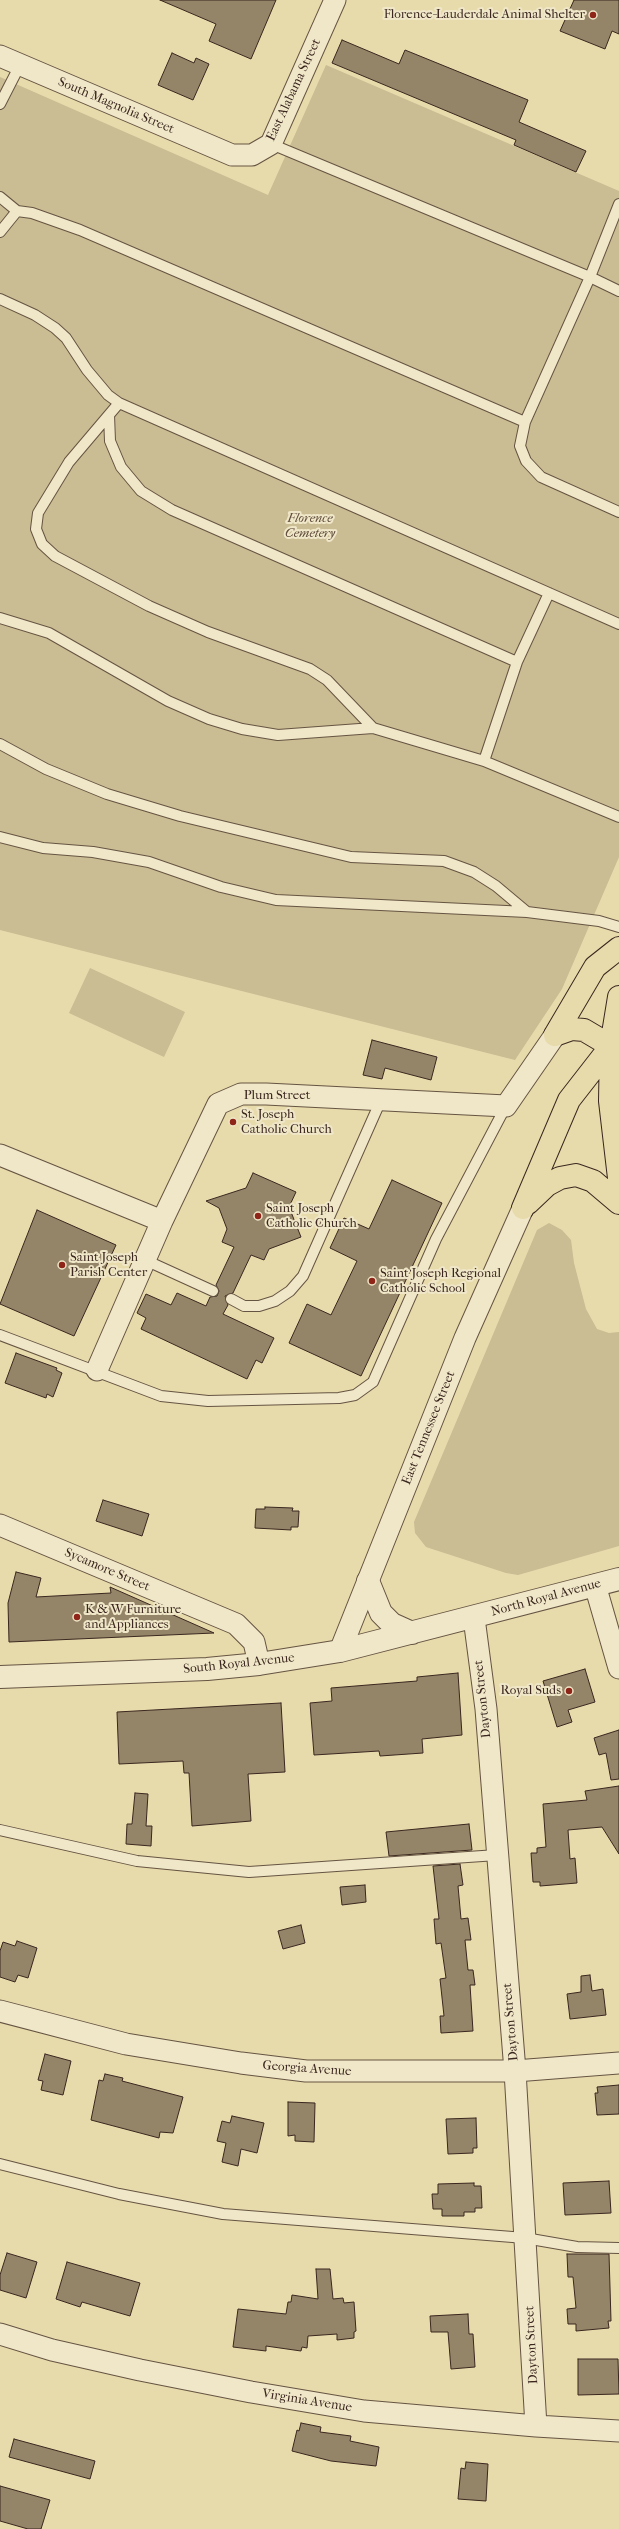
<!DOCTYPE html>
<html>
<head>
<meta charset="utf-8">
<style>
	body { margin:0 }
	canvas { display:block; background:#e7daab }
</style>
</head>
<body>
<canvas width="619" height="2529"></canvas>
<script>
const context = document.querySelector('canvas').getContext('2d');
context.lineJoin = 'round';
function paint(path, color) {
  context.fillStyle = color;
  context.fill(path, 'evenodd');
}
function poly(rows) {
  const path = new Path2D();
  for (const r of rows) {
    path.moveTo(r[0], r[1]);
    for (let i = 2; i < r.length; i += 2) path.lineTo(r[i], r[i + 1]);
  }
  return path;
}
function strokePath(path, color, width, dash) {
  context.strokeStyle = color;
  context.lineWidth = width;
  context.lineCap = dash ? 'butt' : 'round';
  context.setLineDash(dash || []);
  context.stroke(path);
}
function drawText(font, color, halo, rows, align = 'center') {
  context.font = font + ' "IM FELL French Canon",serif';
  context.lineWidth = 4;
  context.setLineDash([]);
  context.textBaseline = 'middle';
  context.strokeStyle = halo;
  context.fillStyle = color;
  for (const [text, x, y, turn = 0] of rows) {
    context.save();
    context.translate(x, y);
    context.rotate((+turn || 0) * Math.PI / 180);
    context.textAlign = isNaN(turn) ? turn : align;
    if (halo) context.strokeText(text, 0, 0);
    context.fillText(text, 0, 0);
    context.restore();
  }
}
paint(poly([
	[326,65,619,191,619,857,562,989,515,1060,0,930,0,77,268,195],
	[90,968,185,1012,164,1057,69,1013],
	[549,1223,562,1230,571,1240,574,1263,586,1309,597,1329,609,1333,619,1332,619,1546,518,1575,506,1573,426,1547,415,1533,414,1522,537,1230]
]), '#cabc93');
const building = poly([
	[160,0,276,0,251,59,209,41,216,24,160,0],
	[574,0,619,0,619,34,612,31,605,49,560,31,574,0],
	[342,40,399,64,405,50,528,100,519,122,586,151,576,172,514,145,516,140,332,63,342,40],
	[172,53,194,63,196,58,209,64,193,100,158,85,172,53],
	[372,1040,437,1057,431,1080,385,1068,382,1079,363,1075,372,1040],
	[253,1173,296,1192,289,1207,301,1237,269,1249,264,1260,251,1255,233,1293,225,1296,228,1305,223,1314,274,1338,262,1363,256,1360,247,1379,141,1329,146,1318,137,1313,146,1294,171,1305,177,1293,206,1306,210,1297,217,1296,219,1291,216,1285,234,1247,222,1242,227,1229,219,1208,206,1201,246,1188,253,1173],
	[392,1180,442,1203,361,1376,289,1343,307,1304,331,1315,357,1261,330,1248,344,1218,369,1229,392,1180],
	[37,1210,116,1245,74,1336,0,1304,37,1210],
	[16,1353,57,1368,56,1370,62,1373,53,1397,47,1394,46,1398,5,1383,16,1353],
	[103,1500,149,1514,142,1536,96,1521,103,1500],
	[265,1507,293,1508,292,1511,299,1511,298,1527,291,1527,291,1530,255,1528,256,1509,265,1509,265,1507],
	[16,1572,41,1578,36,1597,111,1593,110,1587,214,1633,9,1642,8,1603,16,1572],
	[585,1669,595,1702,568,1710,572,1722,557,1727,543,1681,585,1669],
	[458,1673,462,1735,422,1739,423,1753,380,1756,379,1751,314,1755,310,1703,332,1701,331,1688,417,1681,417,1677,458,1673],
	[281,1703,285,1772,248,1774,251,1821,192,1826,189,1773,184,1773,183,1761,119,1764,117,1712,281,1703],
	[619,1730,619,1779,611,1780,606,1753,599,1755,594,1738,619,1730],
	[619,1786,619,1854,602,1827,568,1830,570,1859,575,1858,577,1883,540,1886,540,1882,533,1882,531,1853,537,1853,537,1848,546,1847,543,1804,587,1800,585,1791,619,1786],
	[135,1793,148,1794,146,1826,152,1826,151,1846,126,1844,127,1824,132,1824,135,1793],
	[469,1824,472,1850,389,1856,386,1832,469,1824],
	[460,1864,463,1885,458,1886,461,1919,468,1918,471,1940,465,1940,468,1970,473,1970,475,1985,470,1985,473,2031,441,2033,440,2016,444,2016,440,1979,446,1978,441,1943,436,1944,434,1919,439,1919,433,1866,460,1864],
	[365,1885,366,1902,342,1905,340,1887,365,1885],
	[301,1925,305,1943,283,1949,278,1931,301,1925],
	[17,1941,37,1948,28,1978,18,1975,15,1982,0,1977,0,1951,3,1942,15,1946,17,1941],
	[590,1975,592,1991,603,1989,606,2015,570,2019,567,1994,581,1992,581,1976,590,1975],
	[45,2054,71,2061,63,2095,41,2090,43,2081,38,2080,45,2054],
	[105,2074,123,2078,122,2081,183,2097,173,2133,160,2132,159,2138,91,2120,99,2080,103,2081,105,2074],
	[619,2085,619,2114,597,2115,595,2093,598,2093,597,2087,619,2085],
	[288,2102,315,2103,314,2142,295,2141,295,2135,288,2136,288,2102],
	[232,2116,264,2123,257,2153,241,2149,238,2166,222,2162,226,2143,217,2141,222,2121,230,2123,232,2116],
	[476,2118,477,2148,473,2148,473,2153,448,2154,446,2119,476,2118],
	[609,2181,611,2213,565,2215,563,2183,609,2181],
	[474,2183,474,2186,481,2186,482,2208,475,2208,475,2212,464,2212,464,2216,442,2216,442,2209,433,2209,432,2194,438,2194,438,2184,474,2183],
	[7,2253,37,2262,26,2298,0,2290,0,2275,7,2253],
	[567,2254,609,2254,611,2321,608,2321,609,2328,576,2331,576,2324,568,2324,567,2309,576,2308,573,2277,568,2277,567,2254],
	[67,2262,140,2283,130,2316,82,2302,80,2307,56,2299,67,2262],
	[316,2269,330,2269,333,2299,343,2298,344,2303,354,2302,356,2331,354,2332,354,2338,337,2340,337,2334,308,2336,307,2348,302,2347,301,2351,266,2346,266,2351,233,2347,238,2309,286,2314,288,2302,291,2302,292,2295,318,2299,316,2269],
	[468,2314,469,2334,473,2334,475,2367,451,2369,448,2332,431,2332,430,2316,468,2314],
	[578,2359,618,2359,619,2394,578,2395,578,2359],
	[301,2423,321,2427,320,2432,351,2436,350,2441,379,2447,376,2466,331,2461,292,2451,297,2430,299,2431,301,2423],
	[14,2439,95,2461,90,2479,9,2457,14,2439],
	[466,2462,488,2464,486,2501,458,2499,461,2468,465,2469,466,2462],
	[0,2486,50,2500,41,2529,28,2529,0,2521,0,2486]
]);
paint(building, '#948468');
strokePath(building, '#3b271f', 1);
const service = poly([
	[0,104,20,65],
	[271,144,590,277,619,291],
	[0,197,17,211],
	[619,204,590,277,525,422,520,446,526,461,541,477,619,512],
	[0,232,17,211,32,213,80,230,525,422],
	[0,299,35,315,55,328,66,338,87,370,108,395,119,403,619,624],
	[119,403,69,462,38,513,36,529,42,544,55,556,149,606,208,632,310,669,327,680,373,728,484,761,619,817],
	[109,415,110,441,121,467,141,491,172,510,517,662],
	[0,618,49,633,168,701,209,719,242,729,278,735,373,728],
	[0,744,46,769,107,794,180,816,351,857,444,861,474,872,496,886,527,912],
	[484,761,517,662,549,593],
	[0,837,43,848,93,852,149,862,221,887,276,900,527,912,599,921,619,927],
	[145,1260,213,1291],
	[231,1299,244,1306,259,1306,275,1301,290,1291,303,1276,381,1100],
	[0,1335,161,1396,208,1401,339,1398,355,1395,373,1382,436,1239,506,1106],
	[0,1830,137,1861,249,1872,497,1855],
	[0,2164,119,2194,223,2214,525,2238,577,2247,619,2248]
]);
const minor = poly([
	[0,56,232,155,252,155,271,144,335,0],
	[0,1155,162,1221],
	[97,1370,162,1221,218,1104,241,1094,266,1094,506,1106,555,1035],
	[0,1525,236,1624,254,1642,259,1664],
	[595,1585,619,1668],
	[474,1618,486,1709,515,2071,536,2426],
	[340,1651,465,1338,523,1208],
	[0,2011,126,2044,241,2063,306,2071,515,2071,619,2063],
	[0,2334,52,2350,140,2370,251,2392,364,2411,536,2426,619,2431]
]);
const tertiary = poly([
	[368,1581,381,1613,392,1624,412,1633],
	[0,1677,207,1669,259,1664,340,1651,619,1579]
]);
const trunk = poly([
	[619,997,611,1046,610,1101,619,1178],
	[555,1035,595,967,619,948],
	[555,1035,572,1029,584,1030,611,1046],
	[528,1203,547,1185,560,1178,576,1175,593,1181,619,1203],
	[523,1208,569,1100,611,1046]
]);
strokePath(service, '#665442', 12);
strokePath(minor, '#665442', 23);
strokePath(tertiary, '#665442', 24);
strokePath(trunk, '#3b271f', 24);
strokePath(service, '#efe7c8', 10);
strokePath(minor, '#efe7c8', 21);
strokePath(tertiary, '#efe7c8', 22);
strokePath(trunk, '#e7daab', 22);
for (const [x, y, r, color] of [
	[593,15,4,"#8f2418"],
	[233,1122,4,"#8f2418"],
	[258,1216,4,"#8f2418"],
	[62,1265,4,"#8f2418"],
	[372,1281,4,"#8f2418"],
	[77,1617,4,"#8f2418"],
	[569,1691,4,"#8f2418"]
]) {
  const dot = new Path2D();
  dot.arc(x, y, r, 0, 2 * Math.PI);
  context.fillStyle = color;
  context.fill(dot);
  strokePath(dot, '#efe7c8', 1.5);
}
drawText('13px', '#3b271f', '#efe7c8', [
	["Florence-Lauderdale Animal Shelter",585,15,"right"],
	["St. Joseph",241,1115],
	["Catholic Church",241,1130],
	["Saint Joseph",266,1209],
	["Catholic Church",266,1224],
	["Saint Joseph",70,1258],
	["Parish Center",70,1273],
	["Saint Joseph Regional",380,1274],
	["Catholic School",380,1289],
	["K & W Furniture",85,1610],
	["and Appliances",85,1625],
	["Royal Suds",561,1691,"right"]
], 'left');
drawText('13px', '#3b271f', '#efe7c8', [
	["East Alabama Street",294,90,-65],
	["South Magnolia Street",116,106,23],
	["Plum Street",277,1096],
	["East Tennessee Street",429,1428,-68],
	["Sycamore Street",107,1570,23],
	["North Royal Avenue",546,1598,-15],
	["South Royal Avenue",239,1664,-6],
	["Dayton Street",483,1699,-96],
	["Dayton Street",511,2022,-95],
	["Georgia Avenue",307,2069,4],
	["Dayton Street",532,2345,-93],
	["Virginia Avenue",307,2401,9]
]);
drawText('italic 13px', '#5f4c3c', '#efe7c8', [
	["Florence",310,519],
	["Cemetery",310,534]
]);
</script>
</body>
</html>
